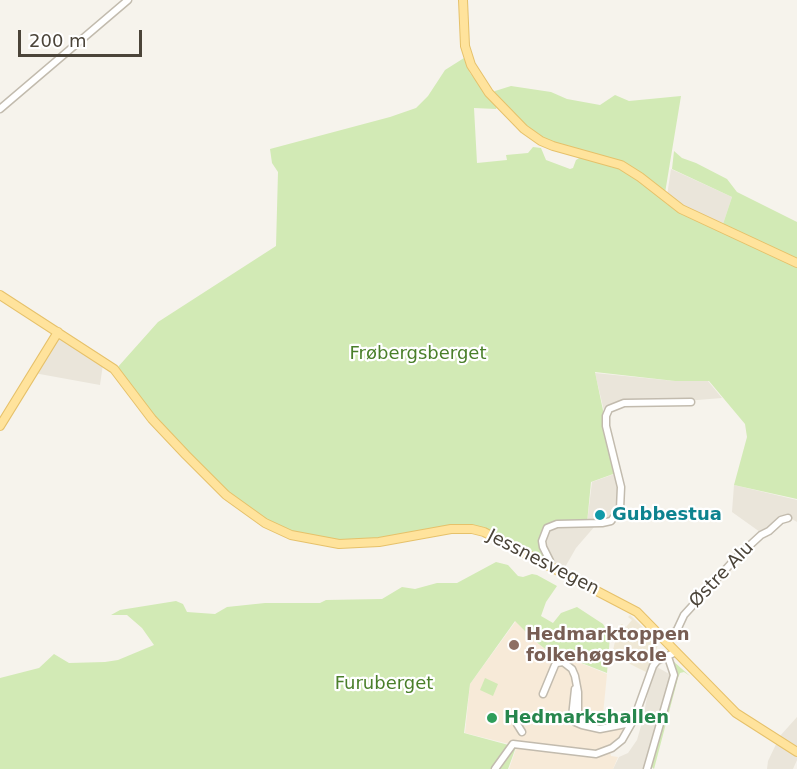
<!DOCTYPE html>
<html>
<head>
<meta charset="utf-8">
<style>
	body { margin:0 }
	#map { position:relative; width:797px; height:769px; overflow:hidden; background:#f6f3ec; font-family:"DejaVu Sans",sans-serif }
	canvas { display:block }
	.scale { position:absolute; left:18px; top:30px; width:124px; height:27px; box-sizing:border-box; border:3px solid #4b4439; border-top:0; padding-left:8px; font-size:18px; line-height:21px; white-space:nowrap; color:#4b4439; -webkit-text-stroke:4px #fff; paint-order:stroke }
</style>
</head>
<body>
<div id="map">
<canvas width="797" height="769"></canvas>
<div class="scale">200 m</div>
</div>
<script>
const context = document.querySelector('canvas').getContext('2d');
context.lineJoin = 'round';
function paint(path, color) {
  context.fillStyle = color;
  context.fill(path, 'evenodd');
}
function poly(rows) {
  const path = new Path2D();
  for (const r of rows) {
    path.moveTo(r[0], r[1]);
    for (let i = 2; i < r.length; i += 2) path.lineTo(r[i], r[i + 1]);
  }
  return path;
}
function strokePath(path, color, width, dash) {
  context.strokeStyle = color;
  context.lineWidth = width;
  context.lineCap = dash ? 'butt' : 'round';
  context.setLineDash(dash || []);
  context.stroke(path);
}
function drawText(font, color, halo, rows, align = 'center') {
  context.font = font + ' "DejaVu Sans",sans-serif';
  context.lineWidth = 4.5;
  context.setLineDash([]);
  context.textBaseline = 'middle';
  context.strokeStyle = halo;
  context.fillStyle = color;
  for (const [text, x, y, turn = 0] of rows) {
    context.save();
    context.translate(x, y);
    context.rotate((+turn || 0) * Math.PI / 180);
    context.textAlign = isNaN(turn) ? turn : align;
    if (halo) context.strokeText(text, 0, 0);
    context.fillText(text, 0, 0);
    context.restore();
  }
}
paint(poly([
	[671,169,732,197,722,227,701,217,667,196],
	[61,338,103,364,100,385,34,373,55,339],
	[595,373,675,381,708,381,722,398,685,401,624,402,605,415],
	[617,473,620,504,610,521,587,523,592,482],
	[734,485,797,500,797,522,790,518,779,526,767,537,732,512],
	[557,525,595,526,576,548,564,569,556,565,544,547,546,532],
	[657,667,671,675,649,769,613,769,619,757,628,753,637,740,643,719,652,670],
	[797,717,797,760,793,769,767,769,768,761,780,736]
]), '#eae5da');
paint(poly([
	[516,621,535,641,557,659,561,655,607,674,603,714,636,719,626,738,610,752,611,756,618,757,613,769,509,769,517,746,465,733,470,684]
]), '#f7ead8');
paint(poly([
	[630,615,659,643,646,672,612,655,616,637,614,629,622,624,626,627,632,620,628,617]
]), '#efe8d6');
paint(poly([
	[464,58,470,73,497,107,496,109,474,108,477,163,507,160,506,155,528,153,533,147,541,148,546,160,570,169,573,168,576,160,581,157,622,167,667,202,797,265,797,499,734,485,747,437,745,424,709,381,675,381,595,372,616,473,591,482,587,523,548,524,543,530,540,539,548,561,487,531,473,527,348,544,292,533,239,506,149,414,127,379,117,368,158,322,276,246,278,172,272,163,270,149,390,117,416,108,428,96,445,70],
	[511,86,551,92,567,99,600,105,615,95,629,101,681,96,665,193,621,164,608,157,554,142,530,133,493,95,495,91],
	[674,151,682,158,696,163,727,179,737,192,797,222,797,261,722,227,732,197,672,169],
	[496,562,508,565,518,576,523,577,532,574,537,575,557,586,546,602,541,616,553,623,561,613,577,607,603,624,610,636,607,673,561,655,558,659,535,641,515,621,470,684,464,733,516,747,508,769,0,769,0,678,39,668,54,654,69,663,105,662,118,660,154,645,142,628,127,615,111,615,120,610,176,601,183,604,187,612,215,614,227,607,265,603,320,603,326,600,382,599,402,587,415,589,437,583,457,583],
	[673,661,690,676,684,672,680,673,678,678,654,769,651,766,651,759,676,675],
	[485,678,498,684,493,696,480,690]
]), '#d2eab5');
const minor = poly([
	[0,109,128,0],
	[550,566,550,561,543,547,542,541,547,528,557,524,602,523,611,521,620,509,621,487,606,426,606,416,609,409,624,403,691,402],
	[665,640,677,630,684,615,736,558,761,535,769,531,781,520,788,518],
	[575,689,572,717,575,722,582,725],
	[543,694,555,665,557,663,563,662,572,669,575,676,578,692,578,712,582,725,600,729,631,723],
	[517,724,522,732],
	[495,769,513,744,596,754,612,748,622,740,634,719,653,666,657,661,676,652],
	[647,769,674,675,668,657]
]);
const major = poly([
	[463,0,465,46,471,65,489,93,524,129,541,141,553,146,621,165,640,177,681,209,797,263],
	[0,295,114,369,152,419,186,455,226,495,265,523,291,535,339,544,379,542,451,529,472,529,484,532,637,612,736,713,797,752],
	[0,426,58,332]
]);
strokePath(minor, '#c2bbae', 9);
strokePath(major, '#e6c16a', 10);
strokePath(minor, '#fff', 6);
strokePath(major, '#ffe39c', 8);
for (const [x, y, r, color] of [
	[600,515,6,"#0f9aa8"],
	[514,645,6,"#8d6e63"],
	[492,718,6,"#2e9e5b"]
]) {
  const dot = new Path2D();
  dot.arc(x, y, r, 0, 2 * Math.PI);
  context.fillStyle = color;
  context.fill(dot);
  strokePath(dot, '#fff', 2);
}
drawText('18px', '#4a7f2a', '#fff', [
	["Frøbergsberget",418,354],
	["Furuberget",384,684]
]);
drawText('bold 18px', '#0d838f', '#fff', [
	["Gubbestua",612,515]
], 'left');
drawText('18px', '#4b4439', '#fff', [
	["Jessnesvegen",543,563,27],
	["Østre Alu",722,575,-46]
]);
drawText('bold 18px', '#785e54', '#fff', [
	["Hedmarktoppen",526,635],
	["folkehøgskole",526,656]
], 'left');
drawText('bold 18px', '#27864d', '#fff', [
	["Hedmarkshallen",504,718]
], 'left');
</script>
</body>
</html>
